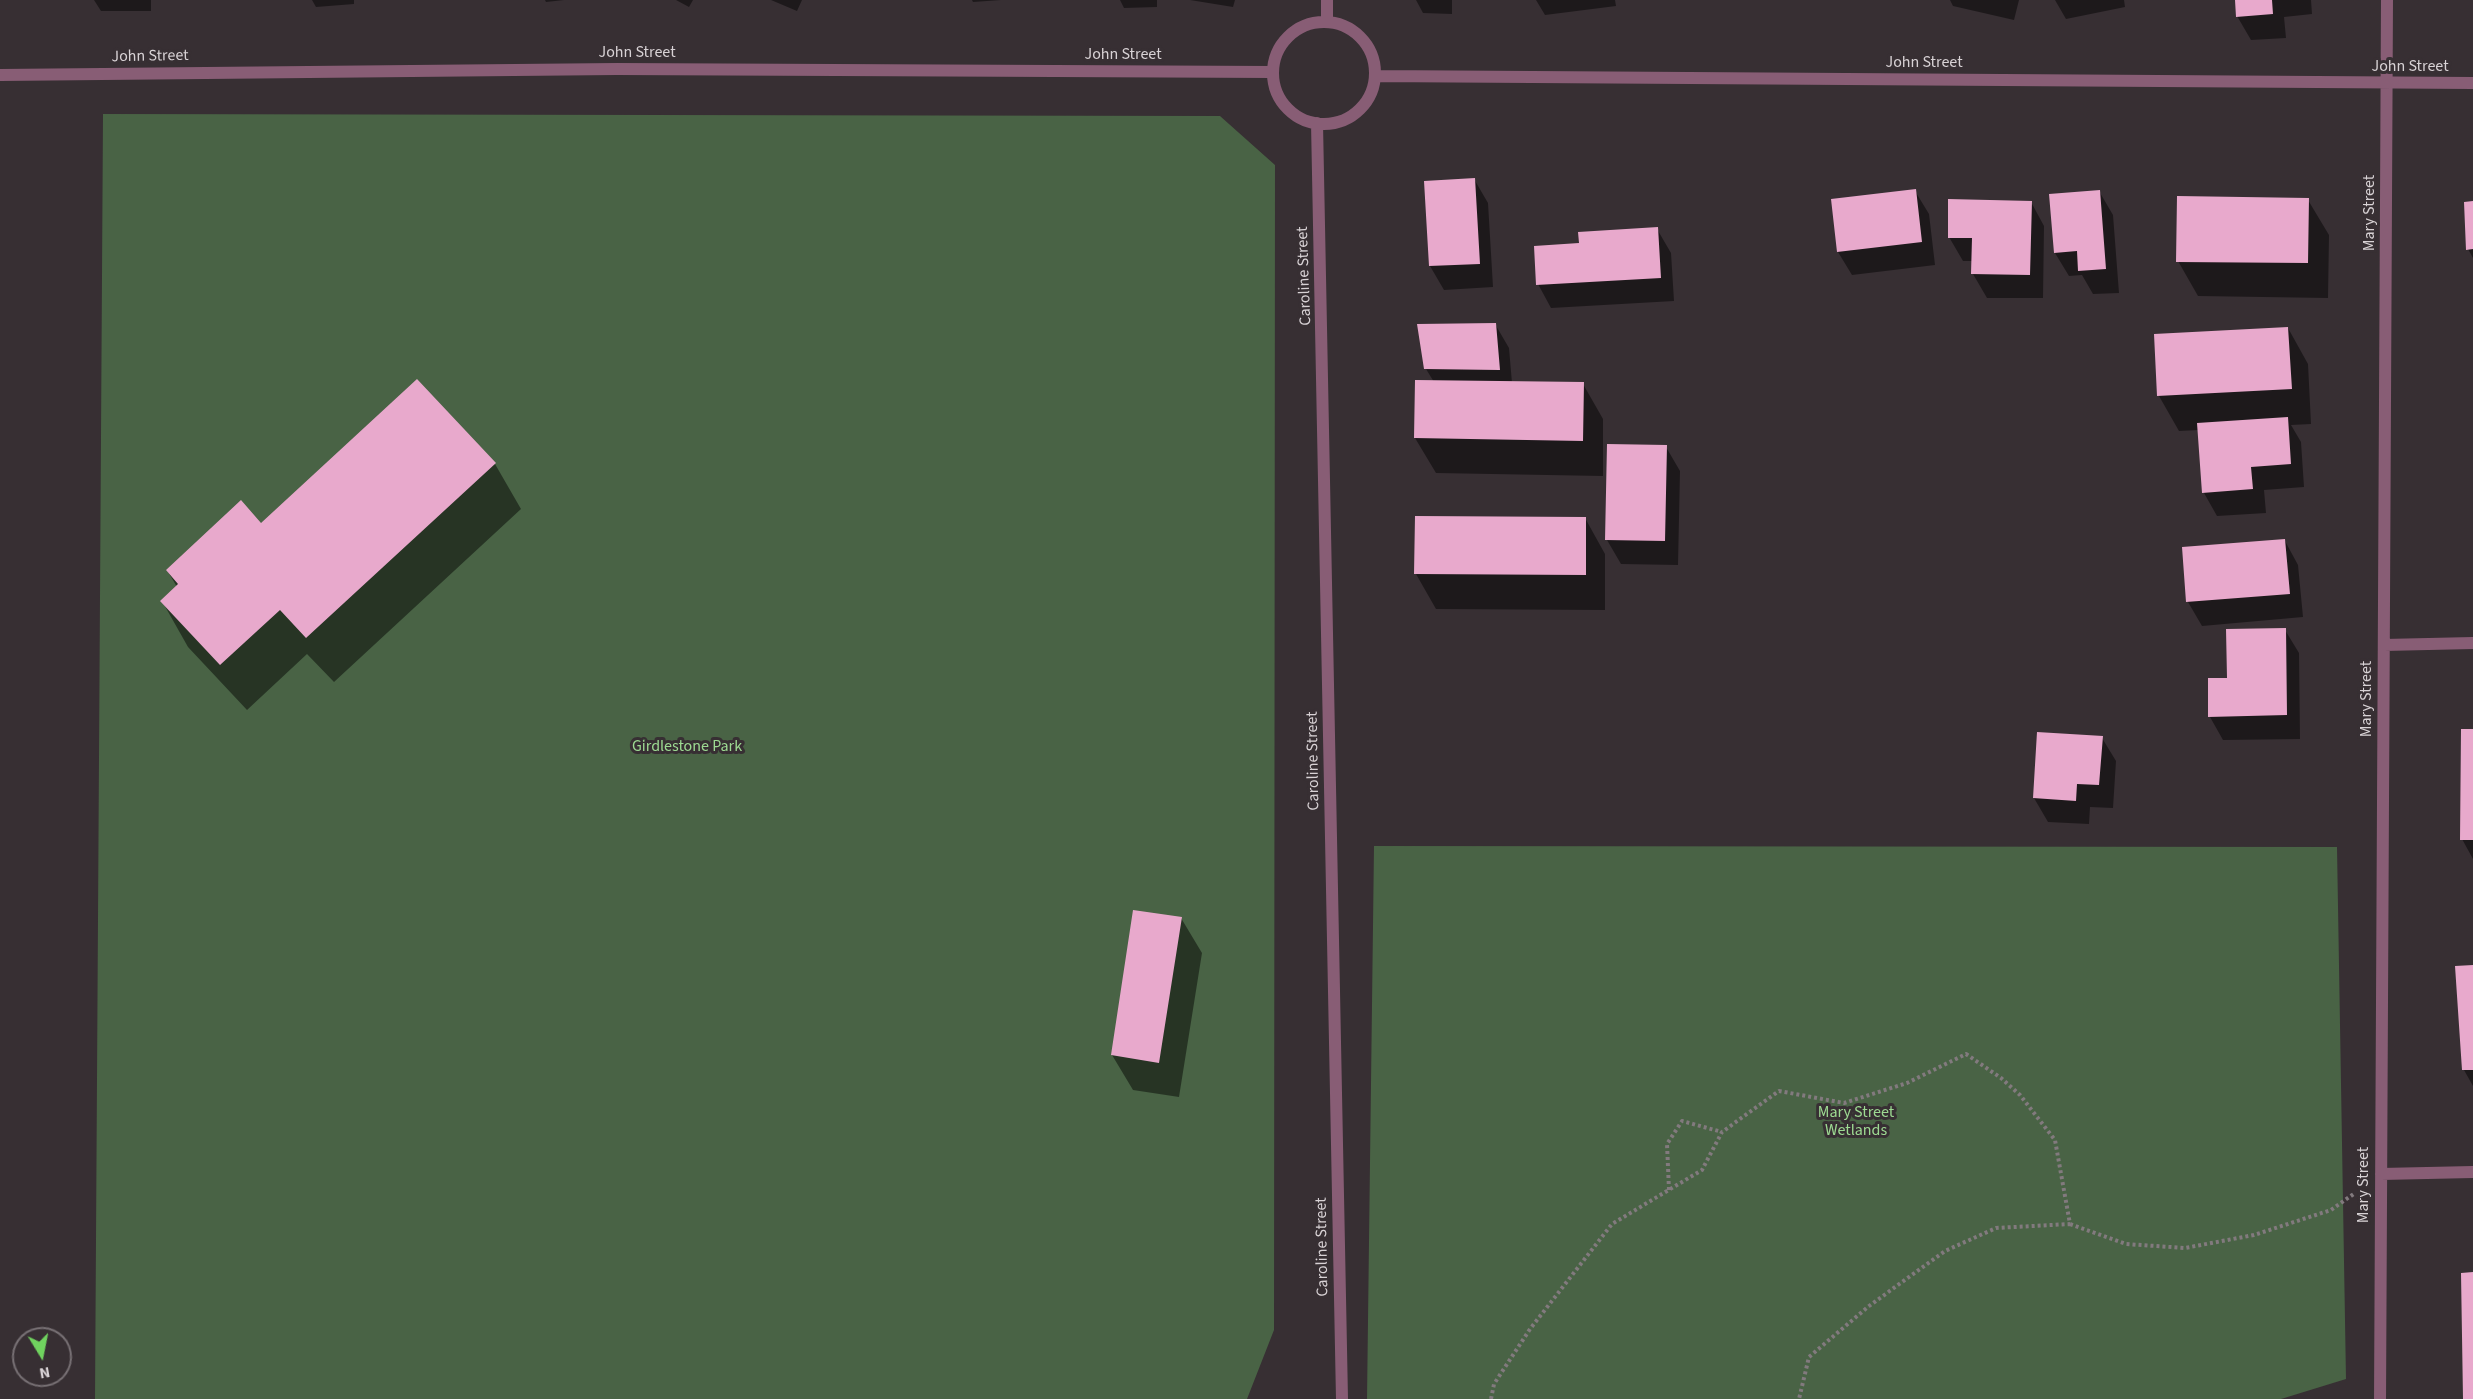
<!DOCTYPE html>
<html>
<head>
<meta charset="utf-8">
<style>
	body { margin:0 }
	#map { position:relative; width:2473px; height:1399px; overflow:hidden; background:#372f33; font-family:"Source Sans 3",sans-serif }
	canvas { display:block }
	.north { position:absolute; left:12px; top:1327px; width:60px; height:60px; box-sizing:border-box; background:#372f33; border:2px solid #777074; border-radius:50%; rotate:170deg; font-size:16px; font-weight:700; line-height:24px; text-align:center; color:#d8d2d5 }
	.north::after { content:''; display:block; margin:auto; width:21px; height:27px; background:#70d35f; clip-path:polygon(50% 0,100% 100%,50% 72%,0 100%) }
</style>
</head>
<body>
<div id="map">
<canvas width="2473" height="1399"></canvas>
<div class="north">N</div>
</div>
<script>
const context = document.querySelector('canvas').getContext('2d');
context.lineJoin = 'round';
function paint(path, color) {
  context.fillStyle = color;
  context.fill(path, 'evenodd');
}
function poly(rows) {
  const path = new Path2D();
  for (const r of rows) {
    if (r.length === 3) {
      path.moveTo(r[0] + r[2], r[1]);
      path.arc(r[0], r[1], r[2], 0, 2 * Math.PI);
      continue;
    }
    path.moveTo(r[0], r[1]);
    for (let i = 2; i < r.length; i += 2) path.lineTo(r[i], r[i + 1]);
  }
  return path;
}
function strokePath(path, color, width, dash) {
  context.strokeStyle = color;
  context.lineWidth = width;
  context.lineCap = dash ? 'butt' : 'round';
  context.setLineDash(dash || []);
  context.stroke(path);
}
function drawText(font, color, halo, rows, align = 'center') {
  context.font = font + ' "Source Sans 3",sans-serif';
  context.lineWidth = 6;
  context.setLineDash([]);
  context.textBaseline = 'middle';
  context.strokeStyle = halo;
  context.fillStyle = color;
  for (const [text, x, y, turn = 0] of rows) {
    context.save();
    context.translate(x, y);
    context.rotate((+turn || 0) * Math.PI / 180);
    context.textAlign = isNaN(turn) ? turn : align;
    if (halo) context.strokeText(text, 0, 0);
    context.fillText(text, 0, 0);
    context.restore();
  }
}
paint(poly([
	[103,114,1220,116,1275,165,1274,1330,1247,1399,95,1399],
	[1374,846,2337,847,2346,1379,2281,1399,1367,1399]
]), '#496345');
paint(poly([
	[94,0,151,0,151,11,101,11],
	[312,0,354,0,354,4,316,7],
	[545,0,564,0,546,2],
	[676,0,693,0,689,7],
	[771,0,802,0,797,11],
	[972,0,1001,0,973,2],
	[1120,0,1157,0,1157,7,1124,8],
	[1190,0,1235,0,1233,7],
	[1416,0,1452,0,1452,14,1423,13],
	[1536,0,1615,0,1616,6,1545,15],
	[1950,0,2019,0,2014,20,1953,6],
	[2055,0,2124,0,2125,7,2066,19],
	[2236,0,2311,0,2312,14,2284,17,2286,38,2251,40,2237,16],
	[1474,179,1488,203,1493,287,1444,290,1430,266,1425,182],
	[1915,191,1929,214,1935,265,1852,275,1838,252],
	[2099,191,2113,215,2119,293,2093,294,2082,275,2069,276,2055,253],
	[2308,200,2329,235,2328,298,2198,296,2178,261],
	[2031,202,2044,226,2043,298,1987,298,1973,274,1973,261,1963,261,1949,237],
	[2473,203,2473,258,2468,249],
	[1657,229,1671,253,1674,301,1551,308,1538,284,1580,245],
	[1495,324,1509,348,1512,383,1583,384,1603,419,1603,476,1436,473,1415,438,1416,382,1434,382,1426,369],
	[2288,328,2308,364,2311,424,2291,425,2301,442,2304,487,2264,490,2266,513,2217,516,2204,493,2199,430,2179,431,2159,396],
	[1666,447,1680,471,1678,565,1621,564,1607,540],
	[495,464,521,509,334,682,307,654,247,710,188,647,162,601,177,587,167,570,261,525],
	[1585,518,1605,554,1605,610,1436,609,1416,574],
	[2285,541,2298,565,2303,617,2202,626,2188,602,2184,548],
	[2285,630,2299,653,2300,739,2223,740,2210,717,2228,679],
	[2473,731,2473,859,2462,839],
	[2102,738,2116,761,2113,808,2090,807,2089,824,2048,822,2034,798],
	[1181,918,1202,953,1179,1097,1133,1090,1112,1055],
	[2473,966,2473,1086,2464,1070]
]), '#0007');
paint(poly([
	[2235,0,2272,0,2273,14,2236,17],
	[1475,178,1480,264,1429,266,1424,181],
	[1916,189,1922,242,1837,252,1831,199],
	[2100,190,2106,269,2078,271,2077,251,2054,253,2049,194],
	[2177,196,2309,198,2308,263,2176,262],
	[1948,199,2032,201,2030,275,1971,274,1972,238,1948,238],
	[2473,201,2473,249,2466,250,2464,202],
	[1658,227,1661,278,1536,285,1534,246,1579,243,1578,232],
	[1496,323,1500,370,1424,369,1417,324],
	[2288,327,2292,389,2157,396,2154,334],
	[417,379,496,463,306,638,280,610,220,665,160,601,178,584,166,570,241,500,261,523],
	[1415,380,1584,382,1583,441,1414,438],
	[2288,417,2291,464,2251,467,2253,489,2202,493,2197,423],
	[1607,444,1667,445,1665,541,1605,540],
	[1415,516,1586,517,1586,575,1414,574],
	[2285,539,2290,594,2186,602,2182,547],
	[2286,628,2287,715,2208,717,2208,678,2227,678,2226,629],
	[2461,729,2473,729,2473,840,2460,840],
	[2037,732,2103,736,2099,785,2077,784,2076,801,2033,798],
	[1133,910,1182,917,1159,1063,1111,1055],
	[2473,965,2473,1070,2462,1070,2455,966],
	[2473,1272,2473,1399,2463,1399,2461,1273]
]), '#e8a9cc');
strokePath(poly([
	[1669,1190,1667,1144,1682,1121,1722,1132],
	[2070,1224,2126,1244,2185,1248,2254,1235,2331,1210,2355,1193],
	[1491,1399,1494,1384,1530,1329,1612,1224,1702,1170,1722,1132,1779,1091,1844,1103,1907,1083,1966,1054,2001,1078,2020,1095,2055,1140,2070,1224,1996,1228,1945,1251,1869,1306,1809,1357,1799,1399]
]), '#827a7e', 4, [3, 3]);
strokePath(poly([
	[1327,0,1327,22],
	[1324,73,51],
	[0,75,617,69,1273,72],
	[1375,76,2473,83],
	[1317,123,1342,1399],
	[2384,645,2473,643],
	[2381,1174,2473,1172],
	[2380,1399,2387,0]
]), '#885d75', 12);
drawText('16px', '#d8d2d5', '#372f33', [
	["John Street",637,53],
	["John Street",1123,55],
	["John Street",150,57,-1],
	["John Street",1924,63],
	["John Street",2410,67],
	["Mary Street",2370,213,-90],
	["Caroline Street",1305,276,-92],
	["Mary Street",2367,699,-90],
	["Caroline Street",1314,761,-91],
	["Mary Street",2364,1185,-90],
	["Caroline Street",1323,1247,-91]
]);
drawText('16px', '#9dda92', '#372f33', [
	["Girdlestone Park",687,747],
	["Mary Street",1856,1113],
	["Wetlands",1856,1131]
]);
</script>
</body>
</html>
